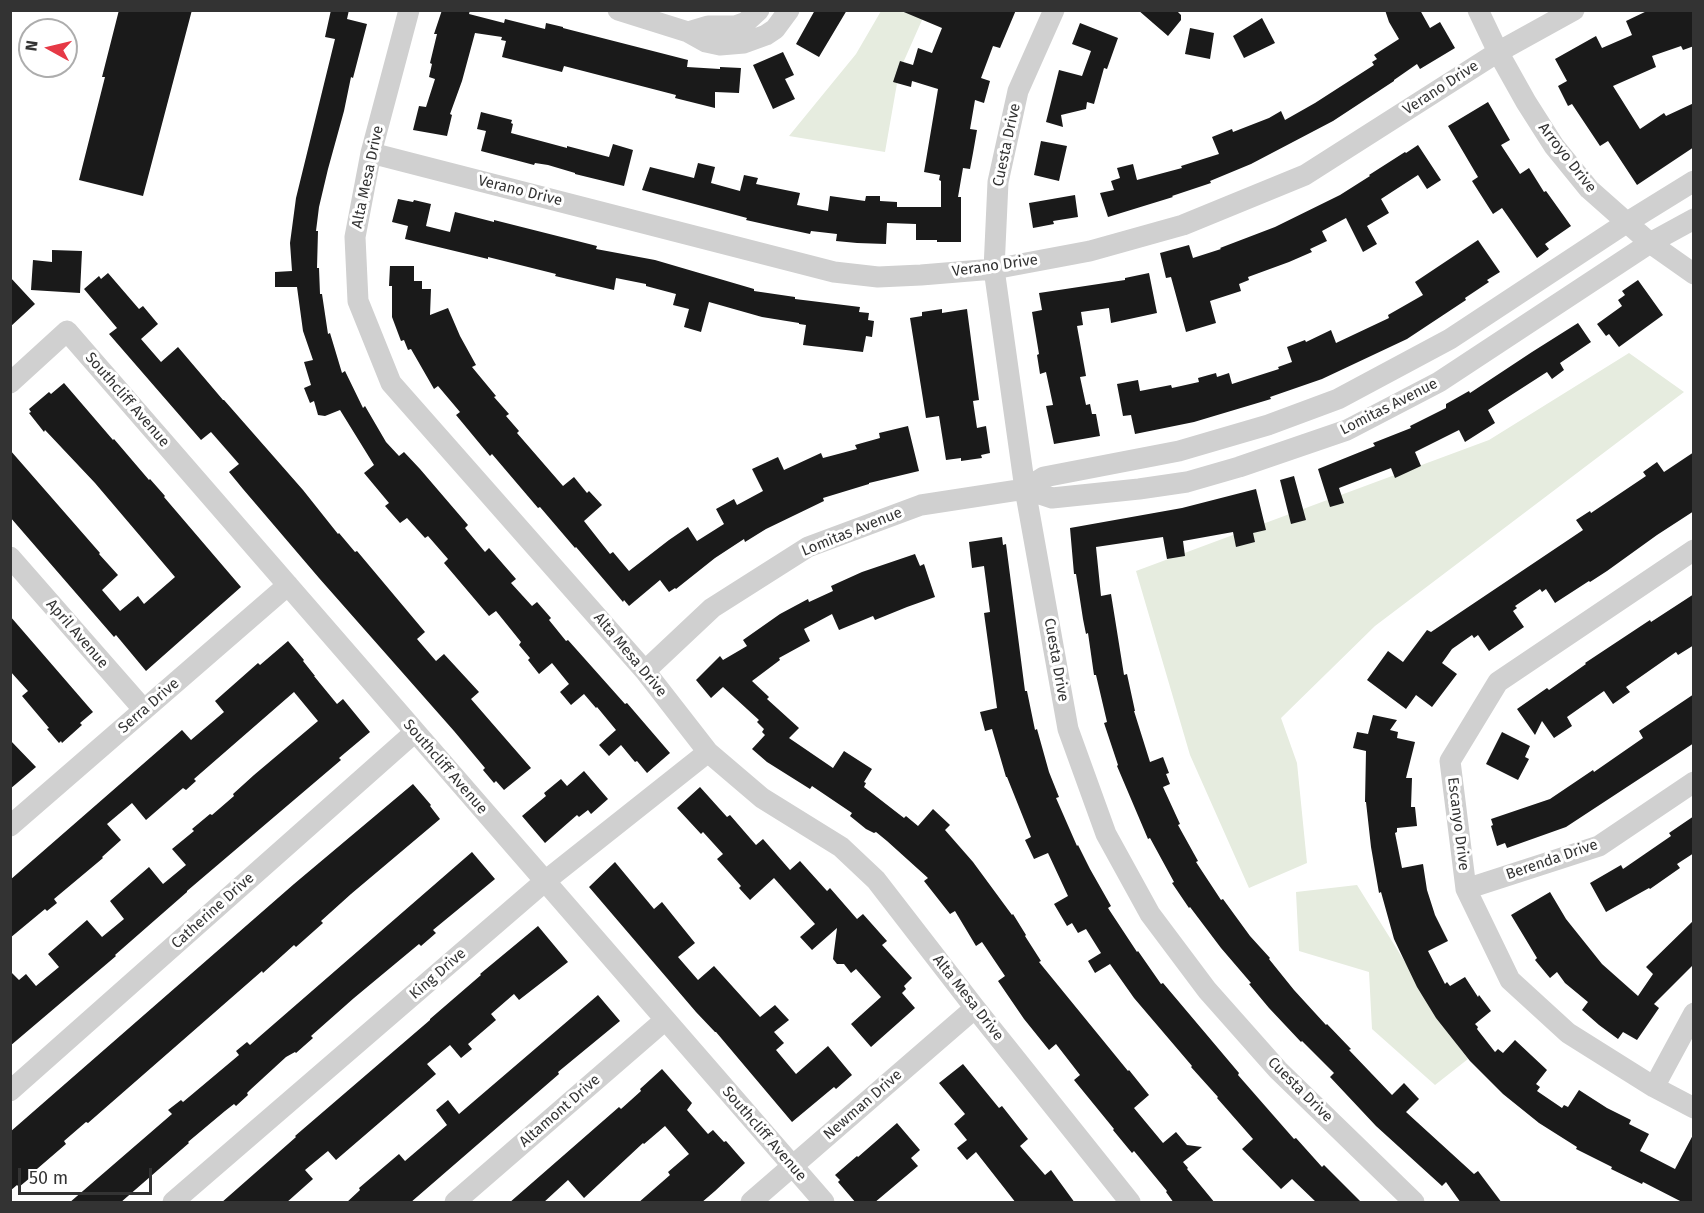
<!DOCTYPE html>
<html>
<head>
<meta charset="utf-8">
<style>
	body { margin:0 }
	#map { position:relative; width:1704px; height:1213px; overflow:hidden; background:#fff; font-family:"Fira Sans",sans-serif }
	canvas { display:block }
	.frame { position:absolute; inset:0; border:12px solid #333; pointer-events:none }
	.north { position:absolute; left:18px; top:18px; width:60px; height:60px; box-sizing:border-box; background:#fff; border:2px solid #adadad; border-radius:50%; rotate:278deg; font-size:16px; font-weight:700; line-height:24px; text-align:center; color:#333 }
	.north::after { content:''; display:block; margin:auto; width:21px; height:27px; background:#e63946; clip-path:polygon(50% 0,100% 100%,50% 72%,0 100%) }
	.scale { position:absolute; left:18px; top:1168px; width:134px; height:27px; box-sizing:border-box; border:3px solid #333; border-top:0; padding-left:8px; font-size:18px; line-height:21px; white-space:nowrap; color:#333; -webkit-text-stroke:4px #fff; paint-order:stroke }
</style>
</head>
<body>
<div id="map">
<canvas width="1704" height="1213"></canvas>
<div class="frame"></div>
<div class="north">N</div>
<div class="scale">50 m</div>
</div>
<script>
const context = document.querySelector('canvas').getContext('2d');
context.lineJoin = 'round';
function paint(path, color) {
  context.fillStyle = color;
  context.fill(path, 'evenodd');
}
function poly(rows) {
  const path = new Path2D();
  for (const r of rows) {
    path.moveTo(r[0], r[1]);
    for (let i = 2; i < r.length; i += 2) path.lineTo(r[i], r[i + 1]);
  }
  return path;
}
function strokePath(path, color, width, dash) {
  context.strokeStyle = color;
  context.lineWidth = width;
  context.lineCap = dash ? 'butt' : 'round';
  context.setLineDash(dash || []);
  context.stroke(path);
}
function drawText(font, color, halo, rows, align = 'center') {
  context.font = font + ' "Fira Sans",sans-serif';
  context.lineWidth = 6;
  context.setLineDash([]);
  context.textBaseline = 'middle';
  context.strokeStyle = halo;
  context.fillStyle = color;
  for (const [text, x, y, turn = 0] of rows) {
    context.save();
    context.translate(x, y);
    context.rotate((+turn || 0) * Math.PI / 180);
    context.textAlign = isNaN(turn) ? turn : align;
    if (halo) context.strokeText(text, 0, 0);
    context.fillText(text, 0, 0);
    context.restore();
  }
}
paint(poly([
	[881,11,926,11,899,72,885,152,789,136,856,54],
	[1629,353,1684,392,1375,626,1281,718,1297,763,1307,863,1249,888,1190,755,1136,571,1489,440],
	[1357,885,1453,1039,1468,1059,1435,1085,1372,1029,1369,972,1299,951,1296,892]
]), '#e6ecdf');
paint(poly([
	[119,10,192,10,143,196,79,180,105,77,102,77],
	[331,10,349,10,347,19,367,24,353,78,351,77,344,111,328,169,319,207,316,231,318,231,317,268,319,268,320,294,322,294,328,334,330,333,342,373,345,371,363,408,365,406,386,442,399,456,404,452,420,469,468,525,465,528,485,552,489,548,516,579,511,583,532,606,537,602,551,618,549,620,566,641,568,640,625,704,627,703,670,753,647,773,637,761,635,762,621,745,609,756,599,745,616,730,597,707,596,708,584,694,571,705,560,692,569,684,552,663,539,674,528,660,530,658,519,645,521,642,496,611,489,616,444,563,448,559,428,536,425,538,407,518,400,523,385,506,389,503,364,473,374,465,340,410,325,416,318,415,314,401,310,403,304,388,311,385,304,362,313,360,303,331,297,287,275,287,275,272,292,271,290,243,296,198,335,39,325,37],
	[442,10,470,10,469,14,504,23,505,19,545,29,546,23,563,27,563,28,688,60,687,67,720,69,720,67,741,68,739,93,715,92,715,108,675,98,676,95,564,66,562,72,502,57,506,41,501,40,502,37,475,33,462,81,450,114,452,115,447,136,413,130,419,106,426,107,435,79,429,77,432,64,430,63,437,34,434,34],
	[815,10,847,10,819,57,796,44],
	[899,10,1016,10,1000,48,993,46,981,78,990,81,984,103,975,100,970,129,977,130,973,153,970,169,963,168,958,197,961,197,961,242,937,242,937,240,916,240,916,224,887,223,886,244,857,243,836,241,837,234,811,231,810,234,777,227,746,220,747,218,642,190,650,167,694,178,698,163,715,167,711,183,740,191,744,175,758,178,756,184,800,193,797,205,828,211,830,196,865,201,866,196,880,196,880,201,897,202,897,207,941,207,941,181,939,180,940,175,924,172,938,89,912,81,911,87,893,82,900,61,913,65,918,48,932,53,942,28],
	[1138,10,1176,10,1181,15,1181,20,1168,36],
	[1385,10,1420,10,1430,28,1440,22,1455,48,1420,69,1417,64,1394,80,1394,81,1333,121,1251,164,1210,181,1211,183,1172,196,1173,197,1108,217,1100,193,1114,190,1111,181,1120,178,1117,168,1133,164,1137,180,1182,168,1181,166,1219,154,1212,137,1232,129,1233,132,1269,118,1281,111,1285,120,1315,103,1374,65,1372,62,1377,59,1374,55,1399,39,1389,22],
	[1649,10,1694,10,1694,46,1683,50,1681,46,1652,56,1656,67,1613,86,1640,129,1664,113,1666,116,1694,103,1694,147,1637,185,1608,141,1600,146,1572,104,1568,106,1558,86,1567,81,1555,59,1596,36,1602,48,1632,35,1626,21],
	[1262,18,1275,43,1244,58,1233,36],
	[1080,23,1118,38,1107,69,1104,68,1094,104,1087,102,1086,109,1061,115,1063,127,1046,122,1059,70,1082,76,1091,51,1072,44],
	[1190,28,1214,33,1210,59,1185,54],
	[783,52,794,75,785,79,795,99,773,109,753,65],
	[1488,102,1510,140,1501,145,1520,174,1529,168,1544,192,1546,191,1571,226,1545,244,1549,249,1537,258,1502,208,1493,214,1472,181,1478,177,1448,126],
	[481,112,512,120,511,123,513,124,511,133,567,148,567,146,609,157,613,144,633,150,624,186,575,174,575,173,548,165,535,163,534,165,481,151,486,131,477,129],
	[1041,141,1067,146,1059,181,1034,175],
	[1418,145,1441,180,1427,189,1418,175,1381,199,1389,213,1367,226,1377,244,1363,252,1346,218,1322,231,1327,241,1310,249,1312,252,1289,262,1248,277,1249,280,1239,284,1241,291,1210,301,1216,323,1186,332,1171,277,1166,278,1160,253,1189,245,1193,258,1221,249,1220,248,1275,227,1340,195,1370,176,1369,175,1405,152,1406,153],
	[1075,195,1078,217,1053,221,1054,224,1033,228,1029,203],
	[398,199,413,202,414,200,431,204,426,226,450,232,455,212,494,222,494,220,597,246,596,249,655,260,754,289,754,291,795,297,795,299,860,307,859,312,869,313,868,320,874,321,872,337,866,336,863,352,803,345,806,325,799,324,799,323,762,317,709,302,701,332,684,327,689,309,673,305,676,294,646,286,646,284,616,278,614,290,555,276,556,274,488,257,488,259,405,239,408,226,392,222],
	[1478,240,1500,272,1487,280,1489,282,1465,298,1466,300,1407,339,1322,379,1270,397,1271,399,1194,422,1135,434,1131,415,1123,416,1117,384,1138,380,1140,391,1171,385,1172,388,1199,382,1198,378,1216,373,1217,377,1229,373,1232,384,1279,369,1278,367,1292,362,1287,347,1305,340,1306,342,1331,330,1336,343,1389,318,1388,315,1423,295,1415,282],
	[52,250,82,251,80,293,31,290,33,260,52,262],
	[390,266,414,266,414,281,422,281,422,289,431,289,430,315,448,308,460,336,476,365,472,367,496,396,494,397,509,414,506,416,519,431,517,433,563,486,574,477,587,493,589,491,602,505,584,521,610,554,613,552,629,571,669,540,688,527,697,541,724,524,716,509,734,499,737,505,763,491,752,469,778,457,784,470,821,453,823,458,857,449,855,445,880,438,879,433,908,426,919,471,869,483,869,484,823,498,824,501,766,529,745,542,744,539,715,558,676,589,675,588,669,592,660,580,629,606,624,600,623,602,576,547,575,548,540,507,538,508,492,454,490,456,456,415,460,412,438,386,434,389,411,349,408,350,404,340,401,341,392,317,392,286,389,286],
	[108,273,139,309,143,306,158,324,141,339,161,362,178,347,223,400,224,400,303,490,338,534,339,533,355,552,357,551,425,632,417,639,436,661,444,654,479,692,471,699,531,768,504,790,496,781,494,783,483,770,485,768,454,731,319,578,243,489,229,472,239,464,211,432,201,440,109,334,117,328,84,289,99,276,101,279],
	[1149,273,1157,313,1111,323,1109,308,1081,312,1083,325,1077,326,1086,376,1080,377,1086,405,1090,404,1092,414,1096,414,1100,436,1054,444,1046,406,1053,405,1046,372,1040,374,1037,355,1039,354,1032,312,1042,310,1039,293,1125,280,1125,278],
	[10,277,35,304,10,327],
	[1638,280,1663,315,1619,347,1609,334,1606,336,1597,324,1622,306,1618,300,1625,295,1622,291],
	[942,309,942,313,967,309,979,400,973,401,977,428,986,426,990,453,981,455,982,458,961,461,961,458,946,460,939,416,926,418,910,318,922,316,922,312],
	[1578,323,1591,342,1560,363,1564,370,1552,379,1547,372,1488,410,1495,423,1465,442,1459,430,1415,452,1421,466,1395,478,1391,468,1339,488,1344,503,1330,507,1318,469,1375,446,1373,443,1411,428,1410,426,1446,408,1446,404,1469,391,1470,393,1532,352],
	[64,383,113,440,114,439,149,480,150,479,165,496,164,497,241,587,146,671,116,635,114,637,10,517,10,450,100,553,99,554,118,575,102,590,120,611,138,596,144,604,175,577,95,483,45,430,44,432,29,413,31,412,29,409,49,392,51,394],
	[1694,452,1694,511,1657,535,1607,571,1590,582,1589,581,1555,603,1546,589,1542,592,1540,589,1515,606,1517,608,1513,611,1524,627,1489,651,1478,635,1474,638,1472,635,1452,649,1442,663,1457,674,1432,707,1416,695,1406,709,1367,680,1388,651,1403,662,1427,630,1431,632,1583,530,1576,520,1590,511,1591,513,1646,476,1643,472,1657,462,1664,472],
	[1294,476,1306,520,1291,524,1280,480],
	[1256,489,1266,530,1253,533,1255,542,1236,547,1233,532,1183,541,1185,556,1167,559,1163,537,1096,547,1101,596,1111,594,1124,675,1127,674,1135,711,1134,711,1150,762,1163,757,1169,773,1166,774,1170,784,1163,787,1180,824,1178,825,1198,861,1196,862,1221,900,1223,899,1250,936,1270,958,1269,959,1294,990,1326,1025,1327,1024,1351,1049,1349,1050,1392,1095,1404,1083,1419,1099,1406,1112,1474,1174,1478,1171,1502,1203,1461,1203,1446,1182,1442,1186,1376,1126,1330,1077,1334,1073,1302,1041,1301,1042,1269,1008,1249,984,1251,983,1221,948,1190,907,1189,908,1172,883,1174,882,1150,838,1148,839,1117,766,1118,765,1104,723,1107,722,1096,675,1094,675,1088,633,1086,634,1083,619,1076,574,1074,574,1070,528,1182,508],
	[1002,537,1003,545,1006,544,1025,691,1027,691,1035,730,1037,729,1049,772,1059,797,1056,798,1077,846,1078,845,1090,869,1111,906,1108,908,1137,952,1138,951,1161,984,1163,983,1239,1073,1238,1075,1294,1139,1296,1138,1322,1167,1324,1165,1362,1203,1317,1203,1292,1179,1281,1189,1242,1149,1253,1139,1217,1098,1218,1097,1191,1067,1192,1066,1134,998,1110,964,1095,973,1088,961,1101,953,1086,929,1078,933,1072,923,1067,926,1054,904,1068,896,1048,853,1034,859,1025,840,1031,837,1007,777,1006,777,992,729,985,731,980,712,997,708,984,613,990,612,984,566,972,568,969,542],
	[915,554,920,566,924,564,935,597,907,607,875,620,873,616,839,630,832,614,804,629,810,641,779,658,780,660,752,681,769,697,767,699,799,728,789,738,833,768,844,751,872,769,864,782,866,783,864,787,904,818,906,816,918,826,933,809,950,825,945,830,973,862,1012,915,1013,914,1026,935,1025,936,1041,961,1039,962,1128,1071,1129,1070,1149,1095,1134,1108,1163,1143,1176,1132,1187,1145,1202,1147,1183,1162,1188,1168,1187,1169,1215,1203,1174,1203,1166,1192,1167,1191,1139,1157,1134,1151,1132,1153,1113,1130,1114,1129,1074,1080,1080,1075,1056,1044,1049,1050,1024,1019,998,981,1005,976,982,942,976,946,955,911,950,914,924,881,928,878,887,841,876,832,874,833,866,829,850,816,852,813,812,786,810,789,767,762,752,749,765,735,762,732,764,729,757,722,759,720,723,687,711,698,696,680,720,656,723,660,747,646,743,640,780,614,808,599,809,602,833,591,831,586,862,572],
	[1694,594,1694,645,1678,655,1676,652,1626,687,1630,692,1613,704,1604,691,1567,717,1572,726,1554,738,1542,721,1535,735,1517,709,1547,688,1549,690,1586,664,1585,663,1650,620,1651,622],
	[10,616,93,712,80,723,82,725,62,743,61,741,59,743,47,729,49,728,22,696,28,691,10,671],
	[288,641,304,660,303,661,315,676,314,676,337,704,343,699,370,732,339,758,341,760,187,891,187,892,115,955,116,956,10,1046,10,971,19,980,26,974,36,986,59,967,48,954,87,920,102,937,124,919,110,901,149,867,163,884,186,865,172,849,194,831,192,829,210,814,212,815,234,796,233,794,254,775,318,721,294,692,194,779,196,781,186,790,183,788,146,820,132,803,107,824,121,840,102,857,103,858,54,899,57,903,47,911,45,909,10,938,10,880,182,730,191,740,224,712,215,701,258,663,260,665],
	[1694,694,1694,743,1566,827,1507,848,1505,843,1497,846,1491,826,1493,825,1491,819,1550,799,1593,770,1594,772,1643,738,1639,731],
	[1373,715,1397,720,1390,730,1398,732,1397,738,1415,742,1406,778,1412,778,1411,807,1415,807,1417,826,1397,828,1397,832,1395,833,1402,868,1423,864,1427,890,1435,915,1448,941,1428,951,1445,984,1447,982,1450,986,1465,977,1478,997,1479,995,1491,1011,1475,1024,1478,1027,1477,1029,1495,1052,1498,1049,1503,1053,1515,1040,1547,1070,1536,1084,1540,1087,1537,1091,1562,1108,1564,1105,1568,1107,1579,1090,1607,1108,1631,1120,1629,1124,1649,1134,1640,1151,1675,1169,1694,1133,1694,1203,1684,1203,1643,1182,1642,1184,1611,1169,1612,1167,1576,1149,1577,1147,1539,1123,1503,1094,1470,1061,1436,1018,1417,987,1394,939,1381,892,1379,893,1371,847,1366,802,1365,802,1366,751,1353,748,1357,732,1368,734],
	[1502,732,1530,746,1525,757,1529,759,1518,780,1486,764],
	[10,740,36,767,10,789],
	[584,771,608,799,591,814,588,810,579,817,577,815,545,843,522,816,546,796,544,793,561,779,567,786],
	[413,784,431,805,430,806,440,819,351,894,321,921,323,923,296,947,294,945,263,973,262,971,88,1123,86,1122,64,1141,66,1144,30,1175,31,1177,19,1187,17,1185,10,1191,10,1132,294,884],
	[700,787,727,817,730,815,756,845,763,839,790,870,800,861,827,891,830,888,857,919,863,914,887,941,882,945,912,978,904,986,906,989,902,993,915,1008,871,1047,851,1024,881,997,856,969,851,973,844,964,837,964,833,959,837,928,812,950,800,937,815,924,774,878,750,900,739,888,741,886,717,859,723,854,703,832,701,834,677,808],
	[1694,816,1694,853,1677,864,1680,868,1650,889,1649,888,1606,912,1590,883,1621,865,1623,869,1671,836,1669,833],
	[472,852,495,879,433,930,436,933,421,946,419,944,354,998,311,1036,313,1038,296,1053,295,1052,286,1057,250,1090,247,1093,248,1095,236,1106,234,1104,225,1111,188,1142,189,1143,120,1203,69,1203,172,1114,168,1110,181,1100,183,1102,239,1055,236,1051,247,1042,250,1045,259,1037],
	[615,862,654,909,662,902,695,943,678,957,698,980,714,966,760,1017,775,1005,789,1020,774,1032,784,1043,776,1050,796,1074,828,1046,852,1075,836,1089,834,1087,792,1122,716,1032,715,1032,696,1012,589,887],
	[1550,892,1566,919,1602,964,1638,996,1653,974,1646,967,1694,920,1694,964,1654,1004,1659,1008,1637,1040,1623,1032,1618,1039,1599,1025,1582,1010,1588,1002,1565,983,1557,972,1550,978,1535,960,1537,958,1511,915],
	[538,926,568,962,519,1000,514,994,491,1014,496,1020,468,1044,472,1049,461,1058,450,1045,427,1064,436,1074,336,1160,328,1151,305,1170,313,1179,286,1203,221,1203,296,1137,295,1136,430,1020,430,1019,481,975,480,974],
	[598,995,620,1021,558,1072,559,1074,410,1203,346,1203,360,1190,359,1188,399,1154,405,1161,447,1125,436,1110,448,1100,459,1114],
	[963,1064,999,1108,1002,1106,1028,1139,1020,1146,1045,1175,1051,1170,1075,1203,1016,1203,976,1152,967,1160,957,1148,967,1140,954,1124,965,1114,939,1083],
	[662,1069,692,1103,687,1110,708,1134,713,1130,724,1142,726,1141,745,1163,715,1191,701,1203,638,1203,670,1175,668,1172,689,1154,665,1126,644,1144,643,1143,584,1198,568,1180,543,1203,509,1203,619,1107,621,1109,641,1091,640,1089],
	[897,1123,920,1150,911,1158,918,1166,874,1203,856,1203,838,1182,840,1180,835,1175,857,1156,858,1157]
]), '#1a1a1a');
strokePath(poly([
	[409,10,371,153,355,237,358,301,391,383,645,671,708,752,762,798,841,847,876,880,975,1008,1130,1202],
	[618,10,688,32,706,42,720,45,744,43,766,35,775,29,789,10],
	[1054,10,1018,91,998,182,994,269,1025,489,1068,729,1106,834,1150,914,1207,990,1278,1070,1414,1202],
	[1478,10,1498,52,1526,102,1554,146,1589,189,1650,243,1694,274],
	[688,32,708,26,735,26,746,22,759,10],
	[371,153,834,272,878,277,921,275,994,269,1090,251,1183,225,1305,175,1498,52,1574,10],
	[10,383,67,331,824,1202],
	[1025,489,1052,498,1139,489,1187,482,1239,467,1347,430,1439,382,1650,243,1694,219],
	[1694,550,1498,682,1450,761,1466,889,1510,980,1568,1033,1654,1087,1694,1108],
	[10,557,144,710],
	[645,671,712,608,808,547,921,505,1025,489,1044,477,1179,451,1268,425,1338,399,1450,339,1626,223,1694,181],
	[10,826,288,585],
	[1466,889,1599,846,1694,782],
	[1654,1087,1694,1013],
	[10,1091,415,732],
	[173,1202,544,882,708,752],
	[455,1202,665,1020],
	[751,1202,975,1008]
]), '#d0d0d0', 21);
drawText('15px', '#333', '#fff', [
	["Verano Drive",1441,88,-33],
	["Cuesta Drive",1007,145,-78],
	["Arroyo Drive",1567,158,52],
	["Alta Mesa Drive",368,177,-78],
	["Verano Drive",520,191,14],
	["Verano Drive",995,266,-8],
	["Southcliff Avenue",127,400,49],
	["Lomitas Avenue",1389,407,-27],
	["Lomitas Avenue",852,532,-22],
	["April Avenue",77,634,49],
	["Alta Mesa Drive",630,655,50],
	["Cuesta Drive",1056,660,80],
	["Serra Drive",149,706,-41],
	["Southcliff Avenue",445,767,49],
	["Escanyo Drive",1458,824,83],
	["Berenda Drive",1552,860,-19],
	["Catherine Drive",213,911,-42],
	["King Drive",438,974,-41],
	["Alta Mesa Drive",968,998,52],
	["Cuesta Drive",1300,1090,45],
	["Newman Drive",863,1105,-41],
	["Altamont Drive",560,1111,-41],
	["Southcliff Avenue",764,1134,49]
]);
</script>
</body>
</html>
